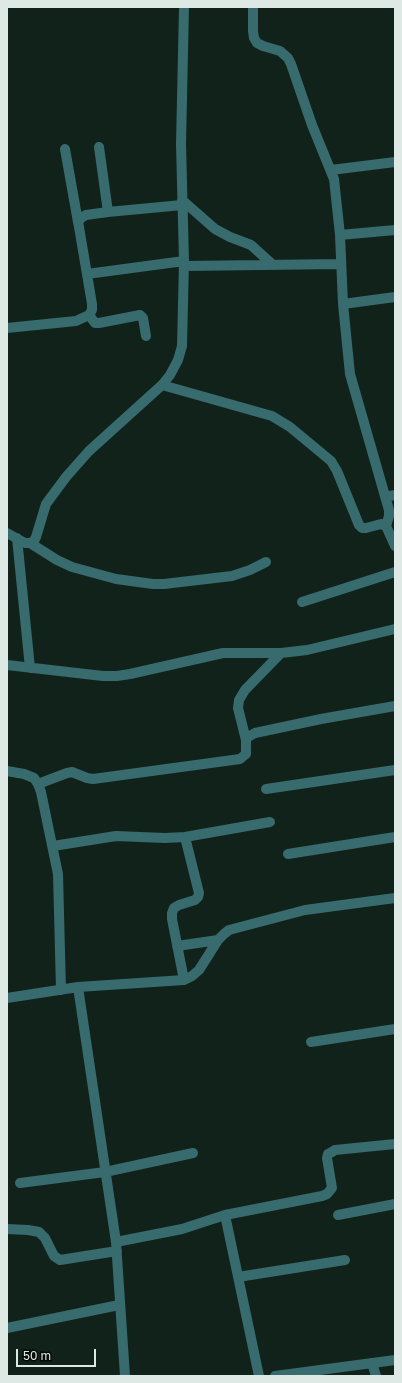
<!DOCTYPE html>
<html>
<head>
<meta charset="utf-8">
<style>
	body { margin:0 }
	#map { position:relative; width:402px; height:1383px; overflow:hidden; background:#11221b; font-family:"Golos Text",sans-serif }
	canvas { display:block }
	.frame { position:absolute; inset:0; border:8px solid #dee8e4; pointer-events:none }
	.scale { position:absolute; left:16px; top:1349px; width:80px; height:18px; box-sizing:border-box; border:2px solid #dee8e4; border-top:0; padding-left:5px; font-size:12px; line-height:14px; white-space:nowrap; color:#dee8e4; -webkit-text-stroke:3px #040a07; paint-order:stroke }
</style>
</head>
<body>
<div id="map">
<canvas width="402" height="1383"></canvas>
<div class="frame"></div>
<div class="scale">50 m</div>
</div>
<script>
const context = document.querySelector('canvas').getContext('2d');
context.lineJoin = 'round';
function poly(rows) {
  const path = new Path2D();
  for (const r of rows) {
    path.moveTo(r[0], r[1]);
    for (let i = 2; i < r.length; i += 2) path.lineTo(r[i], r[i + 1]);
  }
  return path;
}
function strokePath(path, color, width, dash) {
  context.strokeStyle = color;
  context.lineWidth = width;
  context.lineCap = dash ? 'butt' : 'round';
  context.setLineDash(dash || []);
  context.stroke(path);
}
strokePath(poly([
	[253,7,253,31,254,38,257,43,263,46,280,51,288,58,291,64,312,125,334,179,340,235,343,304,350,374,389,510,389,516,386,526],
	[99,147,108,212],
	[65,149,78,222],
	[331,170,395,162],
	[182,200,215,229,230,237,251,245,273,265],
	[340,235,395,230],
	[184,266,341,264],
	[87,274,184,261],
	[343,304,395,297],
	[89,315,95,323,99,323,140,315,143,318,146,336],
	[7,328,76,321,89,315,92,310,92,304,79,227,78,222,81,218,86,215,108,212,182,205],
	[162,385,272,416,290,427,331,461,337,471,359,525,362,528,366,528,381,524,386,526,395,546],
	[385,497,395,495],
	[7,533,25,543,30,543,34,541,36,537,46,504,66,477,89,451,162,385,170,375,178,360,182,346,184,261,181,144,184,7],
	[17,538,30,668],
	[30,543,57,560,72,567,116,579,153,584,164,584,232,576,250,570,266,562],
	[302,602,395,572],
	[7,665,103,676,117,676,130,674,223,653,281,653,307,650,395,629],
	[246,740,238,708,239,700,245,690,281,653],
	[7,771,24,774,34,778,38,784,41,792,58,874,61,990],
	[38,784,67,773,72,772,87,778,93,779,240,759,246,754,246,740,248,737,255,733,321,719,395,706],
	[266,789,395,770],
	[53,846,116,836,165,838,185,837,270,822],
	[288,854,395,837],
	[177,946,218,940],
	[184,980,172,919,172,913,174,908,179,905,195,900,198,897,199,893,185,837],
	[78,987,116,1242,125,1376],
	[7,998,78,987,184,980,192,976,199,970,218,940,224,934,229,930,305,910,395,898],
	[311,1042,395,1029],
	[20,1183,105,1172,193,1153],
	[225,1215,259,1376],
	[338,1215,395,1204],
	[7,1229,28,1230,39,1232,45,1238,54,1256,60,1260,117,1251],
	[116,1242,182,1229,225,1215,322,1196,327,1194,332,1188,327,1158,328,1154,332,1152,335,1150,395,1144],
	[238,1277,345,1260],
	[7,1328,119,1305],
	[372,1363,376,1376]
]), '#376b6d', 10);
strokePath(poly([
	[275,1376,395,1360]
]), '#376b6d', 10);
</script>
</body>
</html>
